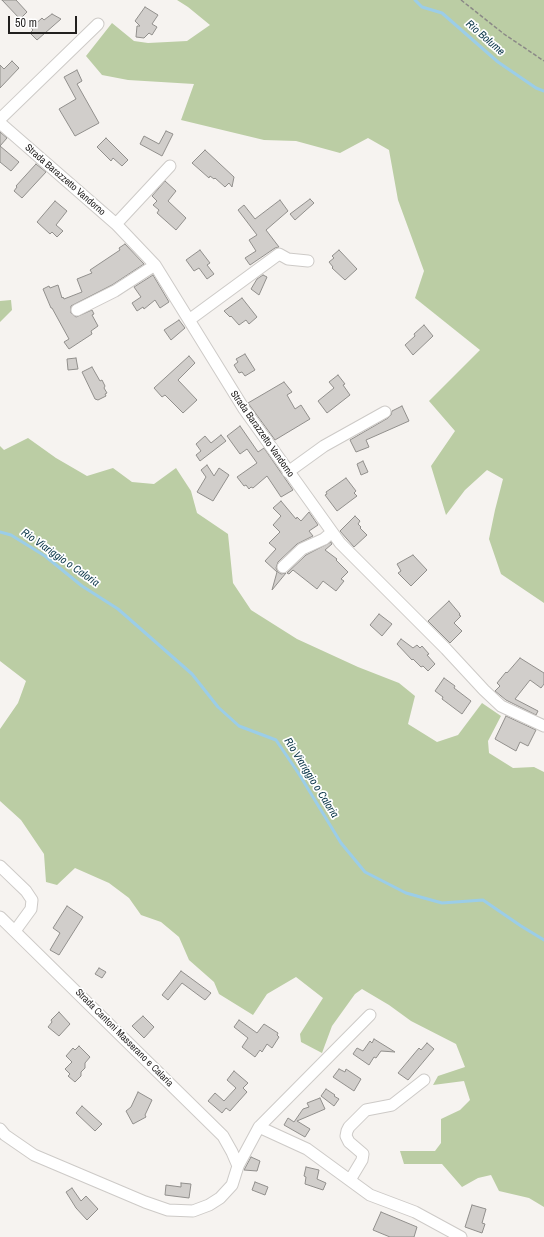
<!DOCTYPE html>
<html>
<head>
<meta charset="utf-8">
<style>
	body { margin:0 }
	#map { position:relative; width:544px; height:1237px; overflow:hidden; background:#f6f3f0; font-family:"Archivo Narrow",sans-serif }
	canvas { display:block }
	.scale { position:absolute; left:8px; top:16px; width:69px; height:18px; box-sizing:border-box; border:2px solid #211f1e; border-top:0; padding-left:5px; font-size:12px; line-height:14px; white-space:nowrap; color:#211f1e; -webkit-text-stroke:3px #fff; paint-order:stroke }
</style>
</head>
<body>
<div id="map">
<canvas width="544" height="1237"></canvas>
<div class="scale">50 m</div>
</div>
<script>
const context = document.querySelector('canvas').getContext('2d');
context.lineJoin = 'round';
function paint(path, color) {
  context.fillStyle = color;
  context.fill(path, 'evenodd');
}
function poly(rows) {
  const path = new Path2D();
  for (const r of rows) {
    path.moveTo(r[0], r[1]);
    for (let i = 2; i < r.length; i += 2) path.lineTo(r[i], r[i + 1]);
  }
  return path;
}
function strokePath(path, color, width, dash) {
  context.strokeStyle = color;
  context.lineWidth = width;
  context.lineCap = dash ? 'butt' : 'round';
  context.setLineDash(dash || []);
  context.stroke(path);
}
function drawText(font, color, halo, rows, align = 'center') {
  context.font = font + ' "Archivo Narrow",sans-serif';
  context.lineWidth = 3.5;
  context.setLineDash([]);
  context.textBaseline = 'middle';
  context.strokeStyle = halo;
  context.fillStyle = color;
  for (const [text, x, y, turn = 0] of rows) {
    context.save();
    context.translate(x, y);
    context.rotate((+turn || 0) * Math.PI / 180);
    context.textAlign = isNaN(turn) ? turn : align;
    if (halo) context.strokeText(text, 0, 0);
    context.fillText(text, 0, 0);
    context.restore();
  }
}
paint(poly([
	[177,0,544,0,544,603,501,574,489,539,495,510,503,479,487,470,465,490,446,515,431,466,455,431,429,401,480,350,415,298,424,271,398,200,389,150,368,138,340,153,296,141,264,140,181,120,194,84,128,80,102,75,86,56,112,23,134,41,148,43,187,41,210,25,188,7],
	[11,300,12,310,0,322,0,301],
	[28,438,56,458,87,476,113,468,132,482,154,484,176,468,191,491,197,513,228,534,233,583,251,610,297,639,358,667,399,683,415,696,408,724,437,742,458,735,482,703,501,716,488,741,489,753,513,768,534,767,544,772,544,1207,529,1198,499,1191,491,1175,478,1178,462,1187,442,1164,404,1164,400,1151,435,1151,441,1143,441,1119,460,1110,470,1100,464,1081,433,1085,438,1076,465,1067,456,1044,411,1021,389,1005,362,989,355,994,332,1026,322,1053,301,1042,300,1034,323,998,296,977,267,994,253,1015,219,994,214,982,189,960,179,937,161,922,141,915,129,898,109,883,75,868,57,885,46,882,44,854,21,820,0,801,0,729,18,703,26,681,0,661,0,446,4,450]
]), '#bbcda4');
strokePath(poly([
	[415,0,422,7,442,13,498,62,536,88,544,91],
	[0,532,11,535,45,556,82,586,118,609,192,674,218,707,239,726,276,740,299,774,341,843,365,872,406,893,442,903,483,900,521,926,544,940]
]), '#9bcde8', 3);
const building = poly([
	[2,0,16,0,27,12,20,19,2,0],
	[145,7,158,15,152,24,157,27,152,35,149,33,144,38,136,37,137,26,140,26,135,21,145,7],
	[52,14,61,19,37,40,30,33,33,30,31,28,42,18,44,20,52,14],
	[12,61,19,68,0,88,0,65,4,69,12,61],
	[77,70,82,81,77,84,99,123,75,136,59,109,76,99,64,77,77,70],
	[166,131,173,134,162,156,140,144,144,136,159,144,166,131],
	[0,132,7,138,0,146,19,162,11,171,0,162,0,132],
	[106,138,128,160,122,166,113,158,111,161,97,147,106,138],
	[205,150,234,177,232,187,229,183,225,187,215,178,214,179,210,176,209,178,192,163,205,150],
	[36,164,46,172,22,198,14,191,17,187,16,186,36,164],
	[165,181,176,191,168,201,186,218,176,230,157,213,159,210,153,205,157,201,152,196,165,181],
	[310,199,314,203,295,220,290,214,310,199],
	[280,200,288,211,266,230,279,247,275,248,250,265,245,258,256,251,249,240,257,235,238,210,244,205,255,219,280,200],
	[55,201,67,211,56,225,63,231,57,237,52,232,50,234,37,222,55,201],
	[125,244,144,264,112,285,71,306,71,313,76,317,92,310,94,314,92,315,98,326,91,331,92,334,69,349,64,342,69,339,52,308,51,308,43,289,49,286,50,288,58,285,62,298,63,297,64,299,82,292,77,279,92,273,90,270,120,250,119,248,125,244],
	[200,250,210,263,207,265,214,274,207,279,199,268,194,271,186,260,200,250],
	[339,250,357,269,345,280,332,268,333,267,329,262,334,258,332,256,339,250],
	[153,275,169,302,160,308,155,300,144,309,143,307,137,311,132,303,141,297,134,287,153,275],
	[263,275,267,277,259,295,251,289,257,279,263,275],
	[242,298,257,317,249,324,246,320,239,325,231,316,230,317,224,311,242,298],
	[179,320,185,328,171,340,164,330,179,320],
	[424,325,433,336,413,355,405,345,415,336,414,334,424,325],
	[245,354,255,370,245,376,242,372,239,373,234,365,238,362,236,359,245,354],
	[189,356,195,363,178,380,197,400,183,413,165,395,162,397,154,388,189,356],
	[76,358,78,369,68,370,67,359,76,358],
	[92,367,100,381,102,380,105,386,104,388,107,393,105,394,106,396,98,400,95,399,82,372,92,367],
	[338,375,345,384,343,385,350,395,327,413,318,401,334,388,329,382,338,375],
	[284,382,292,392,287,395,295,409,301,405,310,419,275,440,248,403,284,382],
	[402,406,409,421,366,440,369,447,356,452,350,440,388,418,391,415,392,411,402,406],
	[240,426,258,452,264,448,293,490,281,497,267,476,253,488,251,487,249,489,246,485,244,486,237,477,257,463,247,449,240,454,227,436,240,426],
	[221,435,226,441,200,461,196,455,201,451,196,444,205,436,211,443,221,435],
	[363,461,368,472,361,475,357,464,363,461],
	[207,465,214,476,219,468,229,475,213,501,197,492,206,477,201,470,207,465],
	[346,478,356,491,354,493,357,496,337,511,325,495,327,494,326,492,346,478],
	[281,501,296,519,297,517,301,521,309,512,318,525,309,531,313,536,297,544,278,562,276,568,278,572,281,574,286,573,272,590,277,572,265,561,276,549,269,543,280,532,273,525,281,516,273,508,281,501],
	[355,516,360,521,358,524,361,527,360,528,367,535,354,547,340,531,355,516],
	[331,542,332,544,325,550,337,559,336,560,348,572,341,579,344,581,336,591,323,581,317,589,293,570,289,574,287,573,306,555,331,542],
	[413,555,427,570,411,586,398,573,401,571,397,564,413,555],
	[449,601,460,614,459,615,461,616,454,623,462,631,450,643,428,621,449,601],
	[379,614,392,624,382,636,370,625,379,614],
	[401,639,413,648,417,645,420,648,422,646,429,654,427,655,435,664,428,671,423,666,421,667,413,659,412,660,397,644,401,639],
	[520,658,544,673,544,684,541,688,530,680,515,699,538,711,536,715,506,700,495,691,500,686,497,683,506,672,507,673,520,658],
	[444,678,455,686,454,688,471,701,462,714,442,699,443,697,435,691,444,678],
	[506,716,536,730,528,746,520,742,516,751,495,739,506,716],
	[67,906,83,917,59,955,50,950,60,933,53,928,67,906],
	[99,968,106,972,102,978,95,974,99,968],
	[181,971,211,993,205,1000,182,983,168,1000,162,995,181,971],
	[59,1012,70,1024,59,1036,48,1027,52,1022,51,1020,59,1012],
	[143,1016,154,1027,144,1038,132,1026,143,1016],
	[239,1020,257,1033,264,1024,278,1033,277,1035,279,1037,272,1048,267,1044,262,1052,260,1050,255,1057,242,1047,248,1038,234,1027,239,1020],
	[374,1039,395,1052,381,1051,376,1058,374,1057,369,1065,353,1054,357,1048,363,1051,370,1041,372,1043,374,1039],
	[427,1043,434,1049,408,1080,398,1073,419,1048,421,1050,427,1043],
	[79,1046,90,1057,85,1063,85,1068,81,1072,81,1076,75,1082,68,1076,70,1074,65,1069,72,1062,66,1056,73,1048,75,1050,79,1046],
	[339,1069,345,1072,346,1069,361,1079,354,1091,333,1077,339,1069],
	[234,1071,248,1083,243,1088,247,1092,230,1111,226,1108,222,1113,208,1101,215,1093,224,1101,236,1088,227,1080,234,1071],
	[326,1089,335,1095,334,1096,339,1099,334,1106,321,1096,326,1089],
	[138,1092,152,1100,145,1115,146,1117,133,1124,126,1111,131,1107,138,1092],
	[320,1098,325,1109,297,1121,310,1129,305,1137,284,1125,288,1118,294,1122,303,1109,309,1107,307,1103,320,1098],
	[82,1106,102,1124,95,1131,76,1113,82,1106],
	[251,1157,260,1161,257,1171,244,1170,251,1157],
	[306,1167,319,1170,317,1179,326,1183,323,1190,305,1184,306,1177,304,1176,306,1167],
	[255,1182,268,1187,265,1195,252,1190,255,1182],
	[181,1183,191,1184,189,1198,165,1195,166,1185,181,1187,181,1183],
	[72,1188,81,1201,86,1196,98,1209,87,1220,76,1208,66,1192,72,1188],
	[472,1205,486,1209,482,1223,485,1224,482,1233,465,1227,472,1205],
	[381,1212,417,1227,414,1237,390,1237,373,1230,381,1212]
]);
paint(building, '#d1cecb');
strokePath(building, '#918f8c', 1);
const minor = poly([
	[0,119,98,24],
	[0,123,116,224,155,265,244,409,340,543,446,649,484,690,501,706,544,726],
	[116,224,170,166],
	[77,310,115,291,155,265],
	[189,320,279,254,288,259,308,261],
	[288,472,324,446,385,412],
	[283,567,302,549,324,539,332,532],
	[0,866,26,891,32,900,31,909,15,931],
	[0,917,223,1136,232,1152,238,1166,232,1185,220,1198,209,1205,193,1211,168,1210,145,1202,34,1155,5,1135,0,1129],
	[259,1127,307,1149,370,1195,415,1212,461,1237],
	[238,1166,259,1127,370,1015],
	[350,1180,362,1160,363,1154,349,1142,346,1136,347,1131,349,1127,366,1110,392,1105,424,1080]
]);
strokePath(minor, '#cdcac7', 13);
strokePath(poly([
	[461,0,504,34,544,61]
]), '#8b8987', 1.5, [4, 2]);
strokePath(minor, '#fff', 11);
drawText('10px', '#211f1e', '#fff', [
	["Strada Barazzetto Vandorno",65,180,41],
	["Strada Barazzetto Vandorno",262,434,55],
	["Strada Cantoni Masserano e Calaria",124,1038,45]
]);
drawText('italic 11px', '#0b3649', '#fff', [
	["Rio Bolume",485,38,41],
	["Rio Viariggio o Caloria",60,558,35],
	["Rio Viariggio o Caloria",311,778,58]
]);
</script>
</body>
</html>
